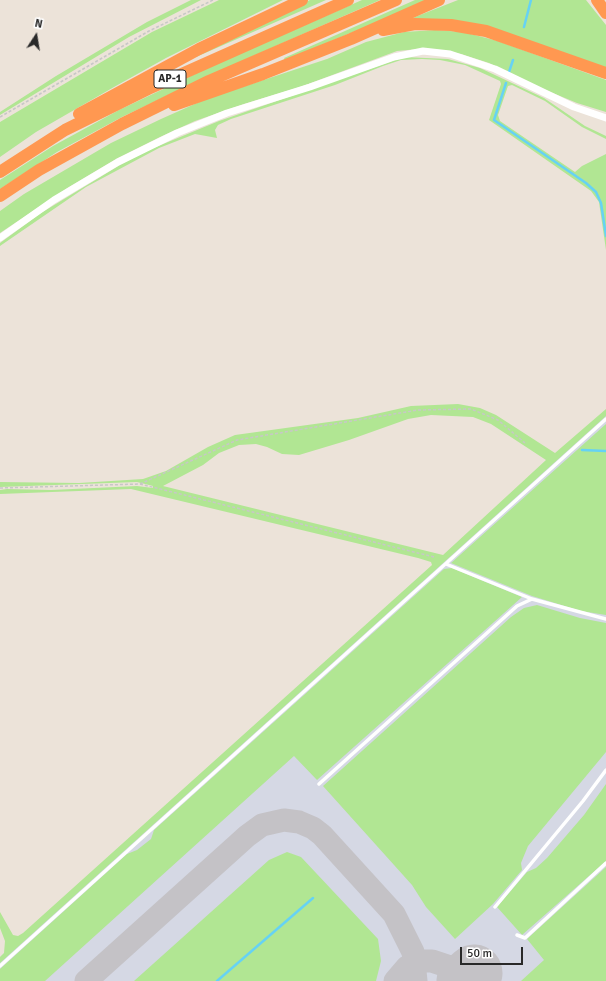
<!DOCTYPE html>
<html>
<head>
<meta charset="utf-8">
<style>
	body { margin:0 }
	#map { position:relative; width:606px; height:981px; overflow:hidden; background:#ece3d9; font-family:Signika,sans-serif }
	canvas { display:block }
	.north { position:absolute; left:16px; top:16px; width:40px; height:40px; -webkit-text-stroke:3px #fff; paint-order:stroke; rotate:12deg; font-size:11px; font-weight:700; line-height:16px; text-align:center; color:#292929 }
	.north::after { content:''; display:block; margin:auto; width:14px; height:18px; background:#292929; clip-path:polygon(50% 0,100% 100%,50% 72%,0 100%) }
	.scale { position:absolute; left:460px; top:947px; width:63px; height:18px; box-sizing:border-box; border:2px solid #292929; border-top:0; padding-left:5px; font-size:12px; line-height:14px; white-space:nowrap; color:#292929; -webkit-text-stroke:3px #fff; paint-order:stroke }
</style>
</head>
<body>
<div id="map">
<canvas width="606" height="981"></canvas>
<div class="north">N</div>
<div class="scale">50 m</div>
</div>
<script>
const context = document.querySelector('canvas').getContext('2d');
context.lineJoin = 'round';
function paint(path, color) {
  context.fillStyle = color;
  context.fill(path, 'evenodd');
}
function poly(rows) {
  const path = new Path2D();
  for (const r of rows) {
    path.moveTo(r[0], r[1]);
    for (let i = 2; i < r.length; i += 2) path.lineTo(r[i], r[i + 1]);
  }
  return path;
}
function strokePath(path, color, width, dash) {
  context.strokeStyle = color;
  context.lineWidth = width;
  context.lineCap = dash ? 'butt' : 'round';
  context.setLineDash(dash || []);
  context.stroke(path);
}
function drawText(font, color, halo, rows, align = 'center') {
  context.font = font + ' Signika,sans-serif';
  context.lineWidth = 4;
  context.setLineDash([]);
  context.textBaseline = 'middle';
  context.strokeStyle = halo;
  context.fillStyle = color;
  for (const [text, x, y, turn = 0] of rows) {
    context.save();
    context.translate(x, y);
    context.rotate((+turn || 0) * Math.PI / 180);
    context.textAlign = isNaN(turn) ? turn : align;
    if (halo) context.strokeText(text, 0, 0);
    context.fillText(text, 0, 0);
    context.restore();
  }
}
paint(poly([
	[606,411,606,981,0,981,0,957]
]), '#d5d8e4');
paint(poly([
	[191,0,201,0,129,37,0,115,0,112,56,76,147,22],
	[219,0,283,0,166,58,114,87,36,132,0,157,0,122,152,32],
	[310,0,326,0,196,57,195,55],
	[362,0,380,0,217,72,122,117,57,152,0,189,0,180,53,146,119,110,214,65],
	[415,0,431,0,285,60,284,58],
	[458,0,586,0,606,25,606,69,512,36,410,19],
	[435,30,463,32,498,41,606,80,606,112,577,103,531,84,489,63,461,54,419,49,397,51,300,87,244,104,195,121,160,137,116,159,69,187,0,233,0,211,24,194,111,143,161,119,206,99,327,59,366,42,404,32],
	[404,57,448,59,480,68,544,98,585,126,606,136,606,139,582,127,545,101,512,85,508,86,498,115,500,121,575,172,582,166,606,154,606,250,599,202,591,191,489,120,501,84,500,81,465,65,440,60,422,59,401,60,383,66,335,85,231,119,218,125,215,130,217,138,195,134,159,148,86,187,0,246,0,243,41,213,120,165,151,149,219,121],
	[458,404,480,408,496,415,555,453,606,409,606,416,0,963,0,957,4,953,5,941,0,928,0,912,13,935,18,936,23,933,432,565,431,562,418,558,131,489,0,494,0,490,7,489,51,490,137,486,153,488,153,486,137,482,0,487,0,482,79,483,143,479,166,471,208,447,235,435,358,418,411,406],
	[431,415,473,417,491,424,546,460,443,555,163,486,203,465,219,453,239,445,256,444,267,447,282,454,299,455,349,440,408,419],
	[606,424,606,615,581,611,532,596,451,563],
	[452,568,522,597,317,780,294,756,45,981,0,981,0,969,127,854,137,850,151,839,154,830,444,569],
	[537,605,580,618,606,623,606,752,528,846,521,863,522,870,493,904,455,939,426,907,412,885,323,786,511,617,524,608],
	[606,784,606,861,522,935,497,907,527,872,536,868,547,858,584,815],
	[287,852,301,857,378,939,381,961,376,981,134,981,269,860],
	[606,867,606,981,521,981,544,960,527,939]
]), '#b1e693');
strokePath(poly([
	[524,27,531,0],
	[509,72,513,60],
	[506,83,494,120,586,183,596,192,601,203,606,236],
	[582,450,606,451],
	[217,981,313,898]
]), '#66d2f4', 2.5);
strokePath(poly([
	[86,981,247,836,262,825,284,820,299,822,313,828,322,835,394,914,413,952,416,981],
	[395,981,407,967,423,961,432,961,450,967,462,981]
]), '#c4c2c6', 23);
strokePath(poly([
	[465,981,474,973]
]), '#c4c2c6', 57);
strokePath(poly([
	[0,117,149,31,213,0],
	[140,484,237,440,418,410,471,409,498,420,525,443],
	[0,488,140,484,434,557]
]), '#c7c7c7', 1.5, [3, 2]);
strokePath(poly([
	[446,564,532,599],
	[319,784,517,606,532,599,606,619],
	[495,907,583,801,606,770],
	[517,935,525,938,606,863],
	[0,966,606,419]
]), '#fff', 3.5);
strokePath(poly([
	[0,238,54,200,118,162,177,133,227,113,310,87,394,57,423,51,450,54,495,69,574,107,606,118]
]), '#fff', 7);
strokePath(poly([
	[597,0,606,13],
	[383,30,415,24,451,25,486,31,606,73],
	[174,105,263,74,351,39,439,0],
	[79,114,199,49,302,0],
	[0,172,65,130,148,89,348,0],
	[0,196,39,170,122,124,209,81,396,0]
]), '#ff9851', 12);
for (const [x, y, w] of [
	[170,79,32]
]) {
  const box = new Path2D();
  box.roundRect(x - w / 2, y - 9, w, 18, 3);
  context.fillStyle = '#fff';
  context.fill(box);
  strokePath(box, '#292929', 1);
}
drawText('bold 11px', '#292929', null, [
	["AP-1",170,79]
]);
</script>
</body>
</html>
